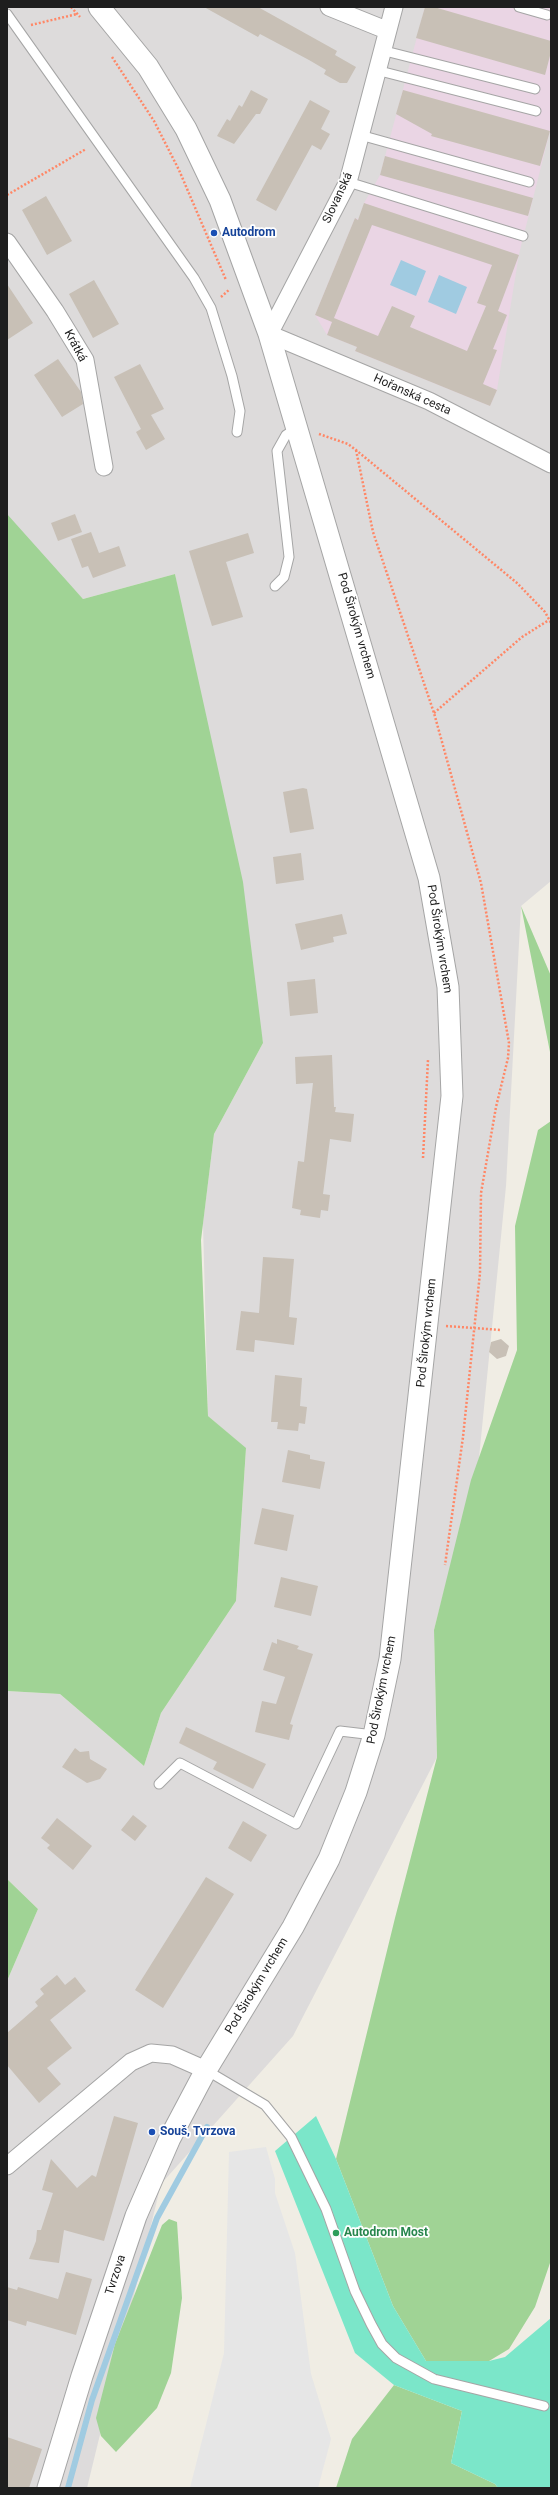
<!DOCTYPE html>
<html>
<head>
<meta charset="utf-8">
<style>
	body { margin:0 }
	#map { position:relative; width:558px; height:2495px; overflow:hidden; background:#f0ede4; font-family:Roboto,sans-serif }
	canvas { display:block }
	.frame { position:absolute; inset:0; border:8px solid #1e1e1e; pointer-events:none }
</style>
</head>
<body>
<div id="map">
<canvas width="558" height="2495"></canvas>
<div class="frame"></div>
</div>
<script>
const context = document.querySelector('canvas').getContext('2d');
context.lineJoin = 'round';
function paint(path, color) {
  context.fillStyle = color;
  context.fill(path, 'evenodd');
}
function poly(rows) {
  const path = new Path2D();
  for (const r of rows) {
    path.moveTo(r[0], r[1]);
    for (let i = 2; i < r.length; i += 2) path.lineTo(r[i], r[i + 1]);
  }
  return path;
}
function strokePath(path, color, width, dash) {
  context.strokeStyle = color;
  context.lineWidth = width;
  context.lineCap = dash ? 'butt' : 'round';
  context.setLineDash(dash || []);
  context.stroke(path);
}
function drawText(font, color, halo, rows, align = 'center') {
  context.font = font + ' Roboto,sans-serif';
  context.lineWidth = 3.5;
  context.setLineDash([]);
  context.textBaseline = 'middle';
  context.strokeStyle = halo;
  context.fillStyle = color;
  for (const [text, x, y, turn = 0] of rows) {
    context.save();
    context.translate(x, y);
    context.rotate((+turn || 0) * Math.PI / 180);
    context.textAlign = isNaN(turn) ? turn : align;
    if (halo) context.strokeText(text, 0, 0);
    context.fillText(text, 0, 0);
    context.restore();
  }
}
paint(poly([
	[7,7,551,7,551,881,521,906,506,1186,479,1458,434,1630,437,1757,293,2036,161,2184,87,2488,7,2488,7,1981,38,1909,7,1879,7,1691,60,1694,144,1766,161,1713,236,1601,246,1449,208,1416,203,1223,214,1134,263,1043,175,574,83,599,7,519]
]), '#dddbdb');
paint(poly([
	[425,7,551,7,550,131,519,254,497,390,490,406,355,351,357,347,327,335,315,315,355,218,359,219,364,203,380,175]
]), '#ead5e4');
paint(poly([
	[7,514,83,599,175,574,243,882,263,1043,214,1134,201,1240,208,1416,246,1448,236,1601,161,1713,144,1766,60,1694,7,1691],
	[521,906,551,976,551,1054,550,1052],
	[551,1121,551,2260,535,2307,509,2349,489,2361,426,2361,393,2306,336,2159,395,1918,437,1757,434,1630,471,1480,517,1350,515,1226,538,1130],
	[7,1879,38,1909,7,1981],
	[169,2219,177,2222,182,2298,171,2373,157,2408,116,2452,101,2436,96,2418,115,2344,162,2225],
	[394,2385,462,2411,451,2463,495,2484,498,2488,336,2488,352,2439]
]), '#a0d395');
paint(poly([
	[316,2116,336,2159,393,2306,426,2361,489,2361,505,2357,551,2318,551,2488,498,2488,495,2484,451,2463,462,2411,394,2385,355,2353,275,2151]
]), '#7be6c9');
paint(poly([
	[266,2147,275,2179,275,2193,295,2253,311,2374,331,2439,318,2488,190,2488,224,2353,229,2152]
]), '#e6e6e6');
paint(poly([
	[401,260,426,271,416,296,390,285],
	[439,275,467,287,456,314,428,302]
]), '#a0cbe1');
strokePath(poly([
	[68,2488,92,2400,157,2218,207,2127]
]), '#a0cbe1', 6);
paint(poly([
	[204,7,258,7,337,51,335,55,356,67,347,83,340,83,324,74,326,70,309,60,260,34,258,37],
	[425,7,434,7,551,41,551,52,545,75,416,38],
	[251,90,268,99,260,114,256,114,234,144,217,136,227,119,230,121,239,105,242,107],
	[403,90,550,131,540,166,431,136,432,134,396,114],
	[310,100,330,111,321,129,330,134,321,150,312,145,276,211,256,200],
	[385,156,533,198,528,216,380,175],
	[46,196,72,241,47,255,22,210],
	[364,203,519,255,498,311,507,315,493,349,497,350,483,384,497,390,490,406,355,351,357,347,327,335,332,322,315,315,355,218,358,220],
	[372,225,492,265,477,303,486,306,467,351,410,327,415,316,392,306,378,336,334,318],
	[94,280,119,324,93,338,69,294],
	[7,284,33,323,7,340],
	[58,359,81,392,83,404,62,417,34,375],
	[140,364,164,409,151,415,165,439,146,450,136,432,141,429,114,377],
	[75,514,82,532,58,541,51,523],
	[91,532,99,553,119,546,126,566,93,578,88,566,82,568,71,539],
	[248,533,254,553,226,562,243,617,212,626,189,551],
	[303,788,307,789,314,829,290,833,283,792],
	[301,853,304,880,276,884,273,857],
	[342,914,347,934,333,937,334,942,301,950,295,924],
	[315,979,318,1013,290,1016,287,982],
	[332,1055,334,1107,336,1107,335,1112,354,1114,351,1142,330,1139,323,1194,330,1195,328,1211,321,1210,320,1218,300,1215,301,1210,292,1208,294,1192,298,1161,304,1162,313,1083,296,1084,295,1057],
	[263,1257,294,1259,289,1317,297,1318,294,1345,255,1340,254,1352,236,1350,241,1311,259,1313],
	[501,1339,509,1346,506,1356,497,1359,489,1352,491,1342],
	[275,1375,302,1378,300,1406,307,1407,305,1424,299,1423,298,1431,277,1429,278,1422,271,1422],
	[288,1450,310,1455,310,1459,325,1462,320,1489,282,1482],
	[262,1508,294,1515,287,1551,254,1544],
	[281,1577,318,1586,311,1616,274,1607],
	[277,1639,299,1646,297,1649,313,1654,290,1724,293,1725,289,1740,255,1732,262,1701,276,1704,285,1677,263,1670,272,1642,277,1644],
	[186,1727,266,1764,253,1789,213,1769,217,1762,179,1743],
	[75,1748,80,1752,89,1751,90,1759,107,1769,100,1779,87,1783,62,1767],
	[133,1815,147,1826,135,1841,121,1830],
	[57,1818,92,1846,73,1870,47,1848,50,1845,41,1838],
	[243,1821,267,1835,251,1862,228,1848],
	[206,1877,234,1894,163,2008,135,1990],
	[57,1975,65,1985,75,1977,86,1991,50,2020,72,2048,47,2068,61,2084,39,2103,7,2065,7,2033,38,2006,35,2002,44,1994,40,1989],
	[114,2116,138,2123,104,2241,64,2230,59,2263,29,2259,36,2241,37,2230,41,2230,53,2193,42,2190,51,2159,77,2188,92,2175,96,2177],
	[66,2272,92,2279,76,2335,27,2321,26,2326,7,2320,7,2287,17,2290,18,2287,58,2299],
	[7,2437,42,2449,29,2488,7,2488]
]), '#c8c0b6');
const service = poly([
	[519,7,547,15],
	[7,14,194,278,211,308,232,376,240,411,237,432],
	[381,50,535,89],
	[376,70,536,111],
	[360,135,529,182],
	[348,182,523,236],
	[275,586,284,577,289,557,277,451,286,435,297,428],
	[159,1784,180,1763,296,1824,340,1731,374,1735],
	[206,2070,265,2105,291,2137,326,2209,355,2291,371,2324,382,2344,396,2358,434,2379,544,2406]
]);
const minor = poly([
	[329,7,386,30],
	[394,7,348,182,269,334,429,401,551,464],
	[7,242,55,311,85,360,104,467],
	[7,2166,131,2062,151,2053,172,2055,206,2070]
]);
const tertiary = poly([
	[48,2488,82,2376,136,2216,170,2138,206,2070,293,1927,329,1859,356,1792,374,1735,390,1659,452,1096,448,987,429,878,269,334,220,200,186,129,148,67,99,7]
]);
strokePath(service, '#a5a5a5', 11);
strokePath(minor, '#a5a5a5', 19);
strokePath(tertiary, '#a5a5a5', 23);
strokePath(poly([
	[71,7,80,17],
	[31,25,77,14],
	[112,57,154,121,179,170,226,280],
	[7,195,86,149],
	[221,297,230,289],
	[319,434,348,444,356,450,517,583,545,612,551,623],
	[356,450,373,532,434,713,481,883,509,1043,508,1058,496,1107,481,1193,480,1273,463,1437,445,1565],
	[434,713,522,637,549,620],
	[423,1158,428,1060],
	[446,1326,501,1330]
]), '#ff8766', 2.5, [2, 2]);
strokePath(service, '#fff', 9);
strokePath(minor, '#fff', 17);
strokePath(tertiary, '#fff', 21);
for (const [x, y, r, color] of [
	[214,233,4,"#1a4fb4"],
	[152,2132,4,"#1a4fb4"],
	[336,2233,4,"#2e9e5b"]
]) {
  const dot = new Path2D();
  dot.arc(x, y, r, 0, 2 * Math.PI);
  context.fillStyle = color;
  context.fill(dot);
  strokePath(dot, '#fff', 1.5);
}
drawText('12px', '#1e1e1e', '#fff', [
	["Slovanská",338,198,-65],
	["Krátká",75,346,62],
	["Hořanská cesta",412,395,24],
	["Pod Širokým vrchem",356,626,74],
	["Pod Širokým vrchem",439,939,81],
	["Pod Širokým vrchem",427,1333,-84],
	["Pod Širokým vrchem",382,1690,-79],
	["Pod Širokým vrchem",257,1986,-59],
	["Tvrzova",116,2275,-72]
]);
drawText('bold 12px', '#164399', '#fff', [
	["Autodrom",222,233],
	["Souš, Tvrzova",160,2132]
], 'left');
drawText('bold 12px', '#27864d', '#fff', [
	["Autodrom Most",344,2233]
], 'left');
</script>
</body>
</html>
